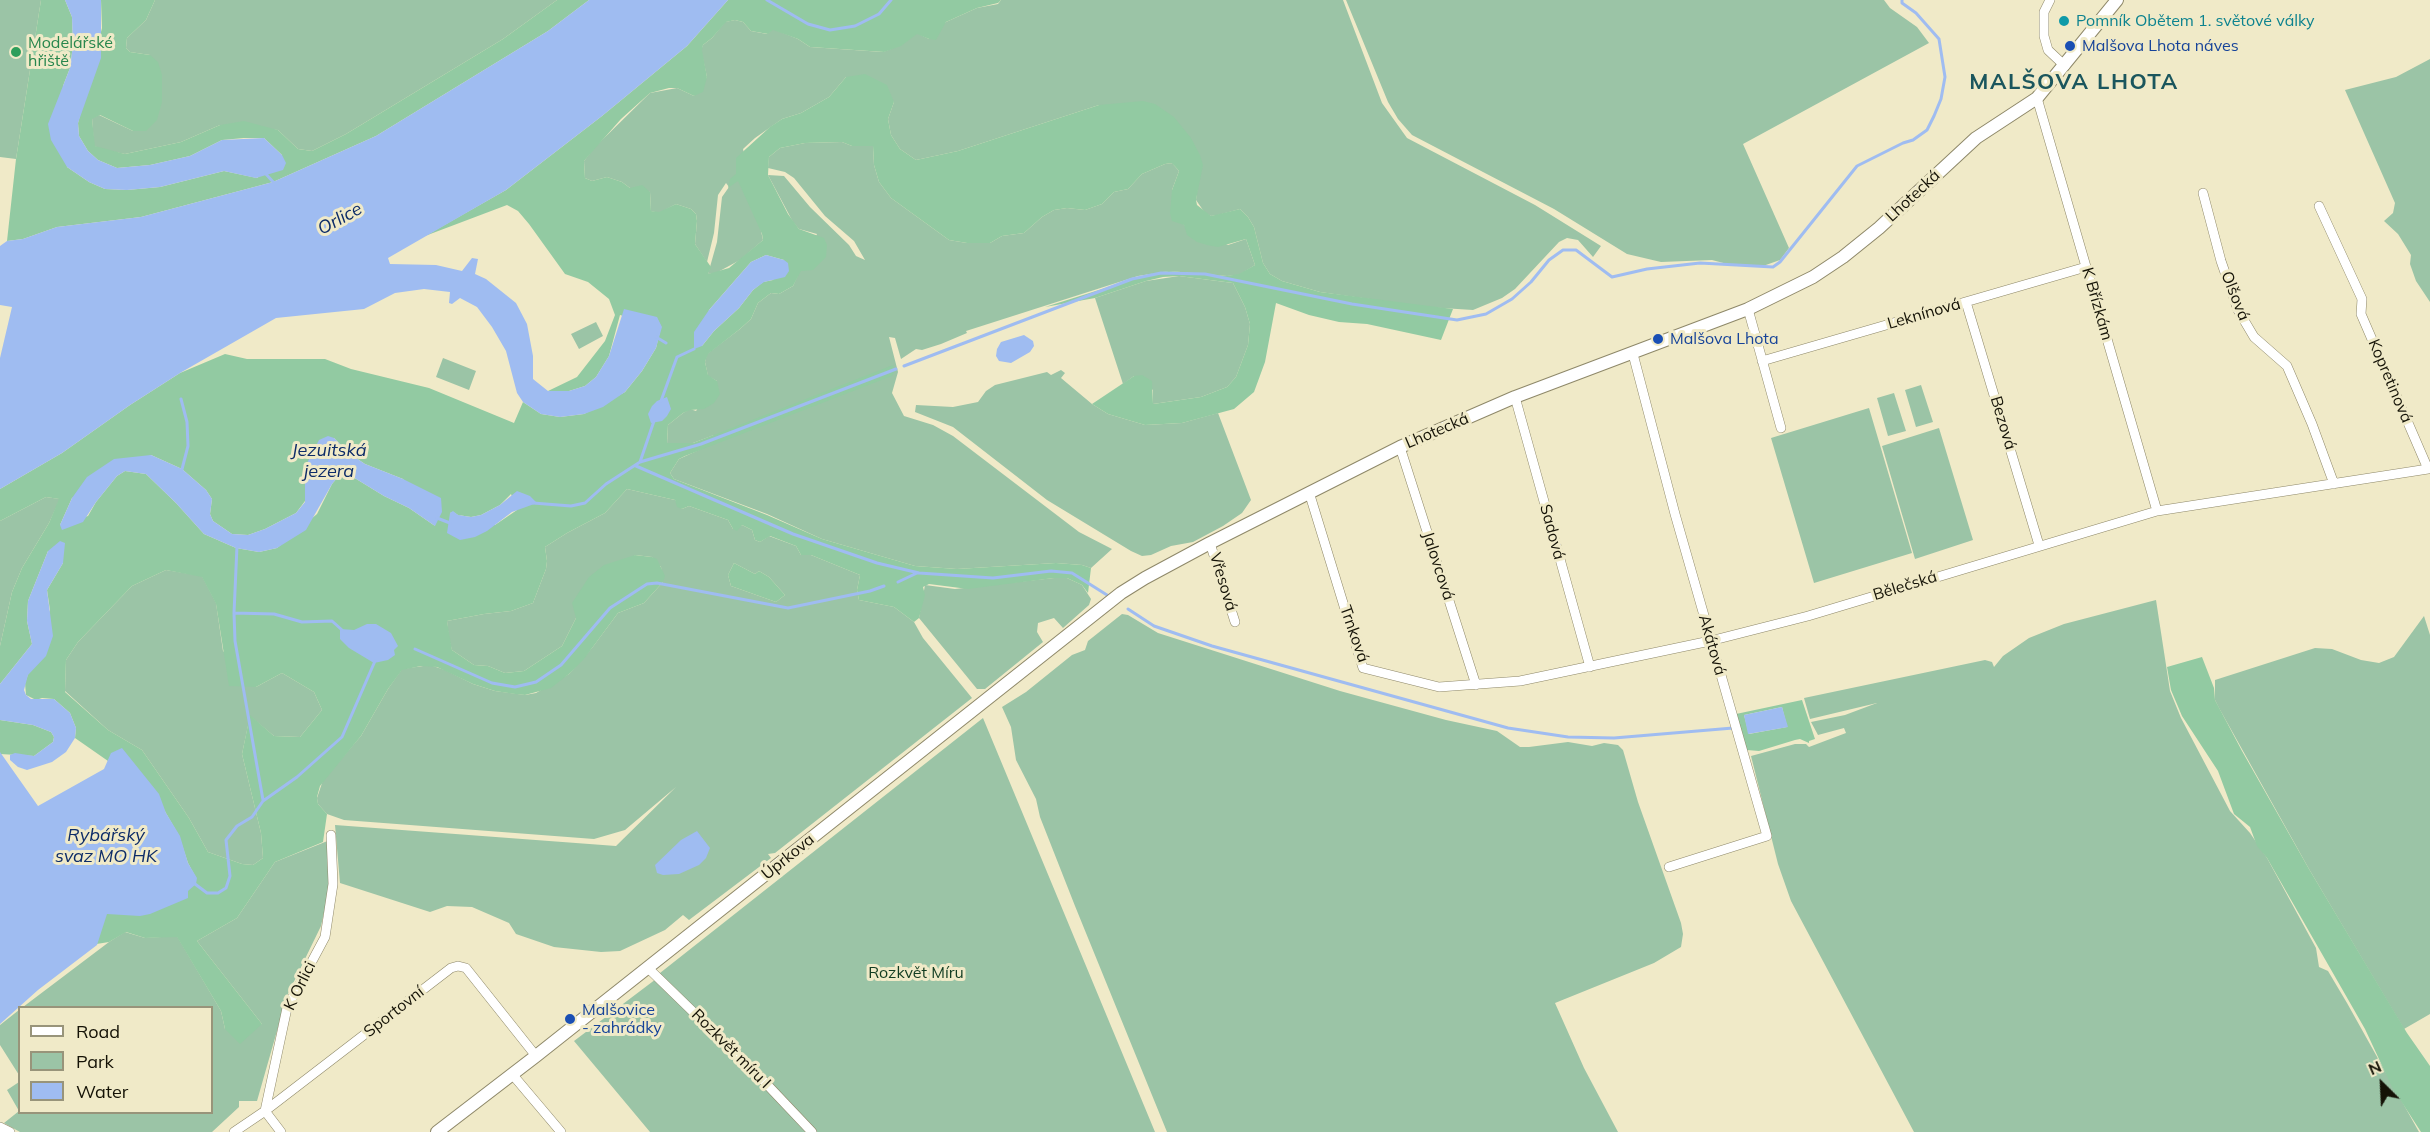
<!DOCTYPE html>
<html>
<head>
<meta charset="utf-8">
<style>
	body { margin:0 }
	#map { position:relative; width:2430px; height:1132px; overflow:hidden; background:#f0eac8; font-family:Mulish,sans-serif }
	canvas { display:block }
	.legend { position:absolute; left:18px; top:1006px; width:195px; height:108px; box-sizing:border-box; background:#f0eac8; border:2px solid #98947a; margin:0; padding:8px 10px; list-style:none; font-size:18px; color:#141206 }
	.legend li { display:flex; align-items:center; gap:12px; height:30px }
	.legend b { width:30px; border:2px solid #98947a }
	.north { position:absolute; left:2352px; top:1054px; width:60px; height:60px; -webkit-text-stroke:4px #f0eac8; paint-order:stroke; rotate:336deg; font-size:16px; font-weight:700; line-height:24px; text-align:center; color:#141206 }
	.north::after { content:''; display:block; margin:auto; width:21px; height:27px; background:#141206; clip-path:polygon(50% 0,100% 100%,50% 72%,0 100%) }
</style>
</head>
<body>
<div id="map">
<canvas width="2430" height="1132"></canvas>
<ul class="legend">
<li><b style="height:8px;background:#fff"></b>Road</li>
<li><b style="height:16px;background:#9bc4a6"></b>Park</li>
<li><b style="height:16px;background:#9fbcf1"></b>Water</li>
</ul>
<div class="north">N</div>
</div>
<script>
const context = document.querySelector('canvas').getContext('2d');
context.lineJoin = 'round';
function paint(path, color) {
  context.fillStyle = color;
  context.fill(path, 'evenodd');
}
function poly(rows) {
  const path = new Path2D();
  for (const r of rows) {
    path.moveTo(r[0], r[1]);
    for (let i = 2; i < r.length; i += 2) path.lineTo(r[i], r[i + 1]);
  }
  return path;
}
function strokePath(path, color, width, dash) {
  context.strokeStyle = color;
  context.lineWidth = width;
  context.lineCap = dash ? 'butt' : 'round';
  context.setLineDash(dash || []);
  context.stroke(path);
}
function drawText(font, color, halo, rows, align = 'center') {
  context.font = font + ' Mulish,sans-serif';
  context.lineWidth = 6;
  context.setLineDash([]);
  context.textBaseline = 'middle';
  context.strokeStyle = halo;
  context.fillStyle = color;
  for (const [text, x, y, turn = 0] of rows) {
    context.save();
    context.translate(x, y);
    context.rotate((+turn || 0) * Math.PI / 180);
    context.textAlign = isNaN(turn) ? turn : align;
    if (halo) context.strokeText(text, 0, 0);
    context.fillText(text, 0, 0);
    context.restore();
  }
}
paint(poly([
	[0,0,41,0,16,159,0,157],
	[155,0,557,0,503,39,346,134,312,151,298,149,278,130,220,125,181,142,125,154,105,150,94,146,92,118,99,115,133,131,150,55,130,52,126,48,127,38,146,20],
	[1001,0,1343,0,1382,103,1407,138,1535,205,1601,246,1593,257,1578,240,1567,238,1559,242,1515,289,1502,298,1473,310,1426,307,1320,292,1282,281,1270,274,1263,263,1254,227,1248,217,1240,209,1218,215,1211,216,1205,213,1196,200,1198,184,1099,105,958,151,916,160,900,149,891,135,888,119,894,102,846,77,829,97,801,113,782,119,755,138,743,149,763,240,740,260,716,273,708,274,717,242,722,197,729,187,726,183,718,195,714,233,707,262,695,244,697,221,696,214,691,209,676,204,659,213,651,211,650,192,630,188,622,182,607,177,592,181,585,178,584,161,594,148,650,93,677,88,694,96,707,77,701,50,703,45,712,38,725,22,735,20,743,22,751,31,767,34,773,29,798,39,810,47,883,52,901,45,917,33,929,39,946,22,977,8,998,4],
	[1346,0,1884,0,1890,8,1917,27,1929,43,1743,144,1789,248,1780,260,1763,266,1731,265,1712,260,1661,262,1627,254,1554,209,1412,135,1398,119,1388,102],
	[2430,59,2430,302,2416,281,2410,264,2411,255,2398,234,2384,221,2393,213,2395,203,2345,90,2396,77],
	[842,142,852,146,873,146,874,165,879,182,891,198,949,240,967,243,990,243,1002,236,1024,233,1042,217,1054,210,1067,208,1085,210,1102,204,1114,192,1128,189,1142,174,1165,164,1172,163,1179,171,1172,190,1184,225,1228,245,1246,239,1255,265,1239,275,1227,276,1169,271,1138,276,966,331,967,333,941,344,922,350,916,349,901,359,895,338,889,337,898,372,892,393,904,416,933,425,953,436,1079,532,1112,549,1091,568,1082,565,1056,563,957,569,915,566,822,539,767,514,674,479,670,473,679,459,710,445,714,435,693,443,667,444,668,425,683,413,690,409,696,411,717,381,708,376,705,362,707,354,740,329,751,319,758,303,771,293,779,294,793,286,817,234,799,229,793,222,768,175,784,176,810,207,849,245,856,256,865,260,854,241,825,216,794,178,785,172,768,168,769,157,780,148,805,143],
	[1179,276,1233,283,1245,307,1250,324,1248,345,1236,377,1227,387,1201,397,1153,404,1153,390,1134,376,1123,384,1095,298,1146,281],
	[596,322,603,336,579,349,571,334],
	[443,358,476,371,469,390,436,377],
	[1061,370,1065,373,1061,378,1092,404,1108,414,1145,425,1182,423,1218,413,1251,500,1242,513,1223,526,1193,542,1171,546,1151,555,1142,556,1131,551,1047,500,953,427,915,412,916,405,953,407,978,402,986,391,995,385,1047,372,1051,375],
	[1921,385,1933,422,1916,427,1905,390],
	[1894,393,1906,431,1888,436,1877,398],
	[1869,408,1912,553,1814,583,1771,438],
	[1939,428,1973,540,1915,559,1882,446],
	[627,489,675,500,682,509,689,506,728,520,733,529,742,525,752,530,755,540,760,542,769,536,796,546,801,555,811,555,860,575,857,590,859,600,894,607,914,622,923,638,972,698,775,853,768,854,771,858,689,920,683,915,665,930,620,951,601,952,554,947,516,934,509,923,472,907,447,906,430,912,340,883,335,825,616,846,676,787,625,830,594,839,344,820,327,814,318,804,317,798,323,780,361,736,388,689,402,669,430,665,445,670,473,684,495,691,525,695,536,693,569,674,592,648,618,613,644,603,663,582,661,567,652,557,635,555,576,618,562,646,524,671,505,673,488,666,474,665,452,650,449,639,447,621,484,614,511,611,533,603,546,569,547,561,545,547,567,533,605,513],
	[734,563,755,574,759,571,769,577,785,595,776,602,731,586,728,575],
	[46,497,60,499,49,523,22,568,12,592,0,646,0,521],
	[166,570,202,576,216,603,223,651,256,687,282,673,314,692,322,710,300,737,274,736,250,716,242,754,261,833,263,858,253,865,242,864,208,852,189,818,142,750,108,730,65,691,66,660,78,642,132,586],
	[1054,578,1067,578,1082,585,1091,599,1089,605,1063,628,1054,618,1038,623,1037,632,1043,642,985,689,977,689,919,618,925,585,955,589],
	[2156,600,2170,691,2181,718,2230,811,2250,833,2267,858,2316,948,2319,967,2328,971,2347,1003,2419,1132,1914,1132,1791,901,1778,864,1751,756,1795,744,1806,744,1809,747,1846,733,1844,728,1818,735,1811,722,1845,715,1877,703,1810,719,1804,698,1985,660,1992,662,1994,667,2003,656,2029,638,2064,624],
	[1122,614,1128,615,1158,633,1340,691,1446,720,1497,731,1520,747,1529,747,1568,742,1592,746,1604,743,1618,745,1623,750,1638,802,1681,923,1683,934,1681,947,1654,963,1555,1003,1584,1068,1618,1132,1167,1132,1075,906,1040,817,1036,799,1016,760,1011,727,1002,707,1026,692,1072,655,1085,650,1088,641],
	[2424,616,2430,635,2430,1014,2404,1029,2309,869,2219,708,2215,700,2215,680,2315,648,2332,649,2361,660,2379,663,2394,657],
	[983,718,1155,1132,650,1132,574,1041,660,976,660,973],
	[330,840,331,881,321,926,287,996,257,1101,239,1101,239,1107,212,1132,20,1132,4,1123,19,1111,7,1090,19,1082,20,1112,212,1112,212,1008,23,1007,109,942,125,932,145,938,177,936,221,1011,225,1029,262,1024,197,941,237,918,275,862],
	[19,1010,19,1075,0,1045,0,1025]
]), '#9bc4a6');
paint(poly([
	[41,0,65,0,72,17,73,45,70,68,63,86,67,167,89,182,105,189,127,190,160,187,224,171,257,178,282,155,264,138,244,138,222,140,190,156,150,165,117,168,98,160,88,151,79,136,78,123,102,28,101,0,155,0,146,20,127,38,126,48,130,52,150,55,158,62,162,75,162,102,157,120,146,131,133,131,100,115,92,119,95,146,125,154,181,142,220,125,244,121,278,130,298,149,312,151,346,134,503,39,557,0,589,0,548,31,376,136,273,182,141,217,57,227,23,239,7,241,16,159],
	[728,0,1001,0,998,3,977,8,946,22,936,40,929,39,917,34,901,46,884,52,810,47,798,39,773,30,768,34,751,31,743,22,735,20,726,22,712,38,703,45,702,50,707,77,703,92,694,96,677,88,669,88,650,93,621,119,584,161,585,178,592,181,607,177,622,182,630,188,642,185,650,192,651,211,659,212,676,204,691,209,696,214,697,221,695,244,711,267,708,274,729,268,763,240,762,234,738,181,728,188,730,179,736,174,736,158,770,127,782,119,801,113,829,97,846,77,865,74,887,85,894,102,888,119,891,135,900,149,916,160,958,151,1099,105,1143,101,1155,104,1174,117,1191,138,1200,155,1203,165,1196,200,1197,205,1211,216,1240,209,1248,217,1254,227,1263,263,1270,274,1282,281,1320,292,1453,309,1441,340,1367,324,1339,322,1309,315,1276,303,1265,362,1254,392,1234,409,1182,423,1145,425,1108,414,1092,404,1134,376,1142,375,1152,381,1153,404,1201,397,1227,387,1236,377,1248,345,1250,324,1245,307,1233,283,1179,276,1163,277,1146,281,1095,298,1045,307,1153,273,1169,271,1227,276,1239,274,1255,265,1246,239,1218,247,1207,245,1197,242,1187,235,1184,225,1172,221,1170,213,1172,190,1179,171,1172,163,1165,164,1142,174,1128,189,1114,192,1102,204,1085,210,1067,208,1054,210,1042,217,1024,233,1002,236,990,243,967,243,949,240,891,198,879,182,874,165,873,146,852,146,842,142,805,143,780,148,769,157,768,175,788,214,799,229,824,238,827,245,826,257,813,270,801,271,793,286,779,294,771,293,758,303,751,319,740,329,708,354,705,362,708,375,717,381,720,394,714,403,704,409,690,410,683,413,668,425,667,443,693,443,893,365,895,371,892,376,685,456,679,459,670,473,674,479,767,515,822,539,915,566,957,569,1056,563,1082,565,1091,568,1088,593,1082,585,1067,578,1054,578,968,589,929,584,923,587,925,595,919,618,914,622,894,607,859,600,857,590,860,575,811,555,801,555,796,546,770,536,760,542,755,540,752,530,742,525,737,531,733,529,728,520,689,506,682,509,677,507,675,500,627,489,605,513,567,533,545,547,547,561,546,569,533,603,511,611,484,614,447,621,452,650,474,665,488,666,505,673,524,671,562,646,576,618,572,603,589,577,604,565,635,555,652,557,657,559,665,576,663,582,644,603,618,613,584,659,569,674,551,688,525,695,515,694,495,691,473,684,437,667,421,666,402,670,388,689,361,736,320,786,317,797,318,804,327,814,323,842,275,862,237,918,197,941,262,1024,240,1044,225,1029,221,1011,177,937,145,938,126,932,109,942,84,946,89,913,196,878,188,863,179,836,154,792,112,753,108,761,75,738,76,728,70,713,54,699,42,698,36,700,26,695,25,683,50,610,47,590,63,563,48,551,28,601,27,621,32,644,0,684,0,646,12,592,22,568,49,523,59,499,46,497,0,521,0,489,62,453,130,405,180,373,225,354,247,359,325,359,351,369,429,388,514,423,523,402,541,414,560,417,584,414,625,392,642,371,656,348,661,327,620,315,609,356,596,377,585,386,569,391,548,391,577,377,605,341,615,315,609,299,588,282,565,274,529,224,518,211,507,205,425,236,506,190,602,116,687,46],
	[766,255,784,260,773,280,763,282,753,290,739,308,714,331,702,346,709,310,751,262],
	[334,438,350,454,365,464,403,479,435,526,409,508,384,496,353,477,344,476,337,478,332,484,317,514,277,548,259,552,236,548,204,534,176,503,146,474,125,471,117,476,96,502,88,516,60,525,72,498,151,455,182,469,206,490,212,499,210,514,213,521,232,534,248,535,265,529,296,513,305,501,305,467],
	[511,494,517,510,495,525,450,513,453,512,458,515,471,517,481,515,500,505],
	[166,570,202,577,216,604,229,686,256,687,282,673,314,692,322,710,300,737,274,736,250,715,242,754,261,833,263,858,253,865,242,864,208,852,189,818,142,750,108,730,65,692,66,660,78,642,132,586],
	[734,563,755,574,759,571,769,577,785,595,776,602,731,586,728,575],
	[2202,657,2214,688,2215,700,2242,751,2309,869,2407,1033,2430,1066,2430,1132,2421,1132,2392,1087,2365,1029,2267,858,2257,846,2250,827,2234,814,2218,771,2182,716,2171,690,2167,667],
	[1802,700,1815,739,1809,741,1809,743,1800,739,1795,740,1759,751,1747,750,1736,714],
	[1782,707,1787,727,1749,734,1744,715],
	[0,720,33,725,51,732,54,737,53,742,34,756,0,754]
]), '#92caa2');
paint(poly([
	[65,0,101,0,101,58,78,123,79,136,88,151,98,160,117,168,150,165,190,156,222,140,264,138,282,155,286,163,283,170,256,178,224,171,160,187,127,190,105,189,89,182,67,167,51,140,48,124,70,68,73,45,72,17],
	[589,0,728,0,687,46,602,116,506,190,388,258,390,264,436,265,462,271,472,258,478,259,475,274,486,279,516,303,527,324,533,356,533,379,548,391,569,391,585,386,596,377,609,356,624,309,657,317,662,327,656,348,642,371,625,392,603,407,584,414,560,417,541,414,523,402,517,393,506,351,492,327,477,307,460,298,452,304,449,303,450,292,424,289,395,293,364,309,276,318,180,373,130,405,62,453,0,489,0,358,12,307,0,305,0,246,7,241,23,239,57,227,141,217,273,182,376,136,548,31],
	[766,255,784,260,788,263,789,271,785,277,764,282,753,290,739,308,714,331,702,346,694,349,694,332,709,310,751,262],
	[1024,335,1033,341,1034,346,1030,352,1011,363,999,361,996,356,997,349,1001,342],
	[667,397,671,409,667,416,662,421,651,423,648,414,652,406,657,401],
	[328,436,334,438,350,454,365,464,403,479,441,498,442,512,435,526,409,508,384,496,353,477,344,476,337,478,332,484,306,530,277,548,259,552,236,548,204,534,176,503,146,474,125,471,117,476,96,502,83,522,62,530,60,525,72,498,87,477,114,459,151,455,182,469,206,490,212,499,210,514,213,521,232,534,248,535,265,529,296,513,305,502,305,467,319,440],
	[517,491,530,496,537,503,512,512,487,531,475,537,460,540,447,533,450,513,453,511,458,515,471,517,481,515,500,505],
	[60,541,65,543,63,563,47,590,53,636,46,656,28,675,24,690,26,695,31,699,54,699,70,713,76,728,75,738,66,752,52,762,27,770,18,767,10,760,10,755,15,753,34,756,53,742,54,737,51,732,33,725,0,720,0,684,32,644,27,621,28,601,48,551],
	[367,624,376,624,391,633,398,646,394,650,395,655,388,660,374,663,349,648,340,639,340,629,354,630],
	[1782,707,1788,727,1748,734,1744,715],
	[122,748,159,794,166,813,180,836,188,863,197,878,196,884,188,891,188,898,150,914,140,916,107,914,97,945,38,990,0,1024,0,752,38,806,104,769,111,753],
	[697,831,710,848,706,858,699,865,679,874,663,875,657,873,655,865,681,840]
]), '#9fbcf1');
strokePath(poly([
	[767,0,808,24,830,30,855,26,879,14,891,0],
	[265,173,275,184],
	[656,337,666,343],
	[904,366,1132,279,1161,273,1205,274,1352,304,1457,320,1486,314,1512,299,1531,282,1549,260,1563,250,1576,250,1612,277,1647,269,1700,263,1773,267,1780,262,1857,166,1903,143,1913,140,1927,130,1934,116,1941,99,1945,77,1939,39,1916,13,1902,3,1902,0],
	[181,399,187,422,188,446,181,473],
	[661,401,677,357,694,349],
	[640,462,654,421],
	[636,466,793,534,877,563,919,573,993,578,1051,571,1072,573,1107,595],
	[533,503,571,506,585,503,606,484,640,462,701,444,896,369],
	[437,518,450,523],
	[237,546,234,613,274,614,302,622,332,621,342,630],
	[898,582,917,573],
	[1128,609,1154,626,1212,646,1508,728,1568,737,1614,738,1733,728],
	[234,613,235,641,263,800],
	[415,649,492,683,515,687,536,682,561,665,610,608,647,584,657,583,788,608,870,591,884,586],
	[195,884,207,893,218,893,226,888,230,876,226,840,237,826,252,817,263,801,297,777,342,737,375,661]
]), '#9fbcf1', 3);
const street = poly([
	[2050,0,2044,12,2044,36,2048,50,2065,66],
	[2037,98,2157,511],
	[2203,193,2221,261,2238,310,2254,337,2287,366,2312,424,2334,484],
	[1966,302,2039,545],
	[1748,309,1781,428],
	[1633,354,1675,514,1767,836,1669,867],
	[1762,361,2086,267],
	[1515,397,1590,667],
	[1400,447,1476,685],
	[1309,492,1363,668,1439,687,1520,681,1710,641,1808,616,2157,511,2428,469,2361,314,2362,299,2319,206],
	[1210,543,1235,622],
	[648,968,758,1075,812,1132],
	[512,1074,561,1132],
	[265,1111,287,1008,325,937,333,884,331,835],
	[265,1111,281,1132],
	[0,1127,10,1132],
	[234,1132,265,1111,451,968,458,966,466,968,536,1056]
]);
const secondary = poly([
	[437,1132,536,1056,1121,593,1145,578,1210,543,1400,447,1515,397,1748,309,1813,277,1843,257,1879,228,1976,138,2037,98,2117,0]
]);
strokePath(street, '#8e8869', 10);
strokePath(secondary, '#8e8869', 14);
strokePath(street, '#fff', 9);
strokePath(secondary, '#fff', 12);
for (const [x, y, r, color] of [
	[2064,21,6,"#0f9aa8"],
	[2070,46,6,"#1a4fb4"],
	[16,52,6,"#2e9e5b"],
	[1658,339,6,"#1a4fb4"],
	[570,1019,6,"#1a4fb4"]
]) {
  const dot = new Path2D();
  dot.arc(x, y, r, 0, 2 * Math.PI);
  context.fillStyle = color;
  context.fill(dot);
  strokePath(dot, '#f0eac8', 2);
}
drawText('16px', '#0d838f', '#f0eac8', [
	["Pomník Obětem 1. světové války",2076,21]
], 'left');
drawText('16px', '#27864d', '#f0eac8', [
	["Modelářské",28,43],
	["hřiště",28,61]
], 'left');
drawText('16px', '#164399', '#f0eac8', [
	["Malšova Lhota náves",2082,46],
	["Malšova Lhota",1670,339],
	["Malšovice",582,1010],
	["- zahrádky",582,1028]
], 'left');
drawText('16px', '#141206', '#f0eac8', [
	["Lhotecká",1913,196,-43],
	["Olšová",2235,296,68],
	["K Břízkám",2097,304,74],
	["Leknínová",1924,314,-16],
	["Kopretinová",2390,381,67],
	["Bezová",2003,423,73],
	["Lhotecká",1437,431,-23],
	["Sadová",1552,532,75],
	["Jalovcová",1438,566,72],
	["Vřesová",1223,582,73],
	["Bělečská",1905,586,-17],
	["Trnková",1354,634,71],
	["Akátová",1712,645,74],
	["Úprkova",788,857,-39],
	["K Orlici",300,986,-64],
	["Sportovní",394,1012,-38],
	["Rozkvět míru I",731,1049,45]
]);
drawText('16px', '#113c21', '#f0eac8', [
	["Rozkvět Míru",916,973]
]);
drawText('italic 18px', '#0d2c68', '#f0eac8', [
	["Orlice",340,219,-29],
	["Jezuitská",329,451],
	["jezera",329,472],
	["Rybářský",106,836],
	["svaz MO HK",106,857]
]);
context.letterSpacing = '1.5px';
drawText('bold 22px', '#1b565d', '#f0eac8', [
	["MALŠOVA LHOTA",2074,82]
]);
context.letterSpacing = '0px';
</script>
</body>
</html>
